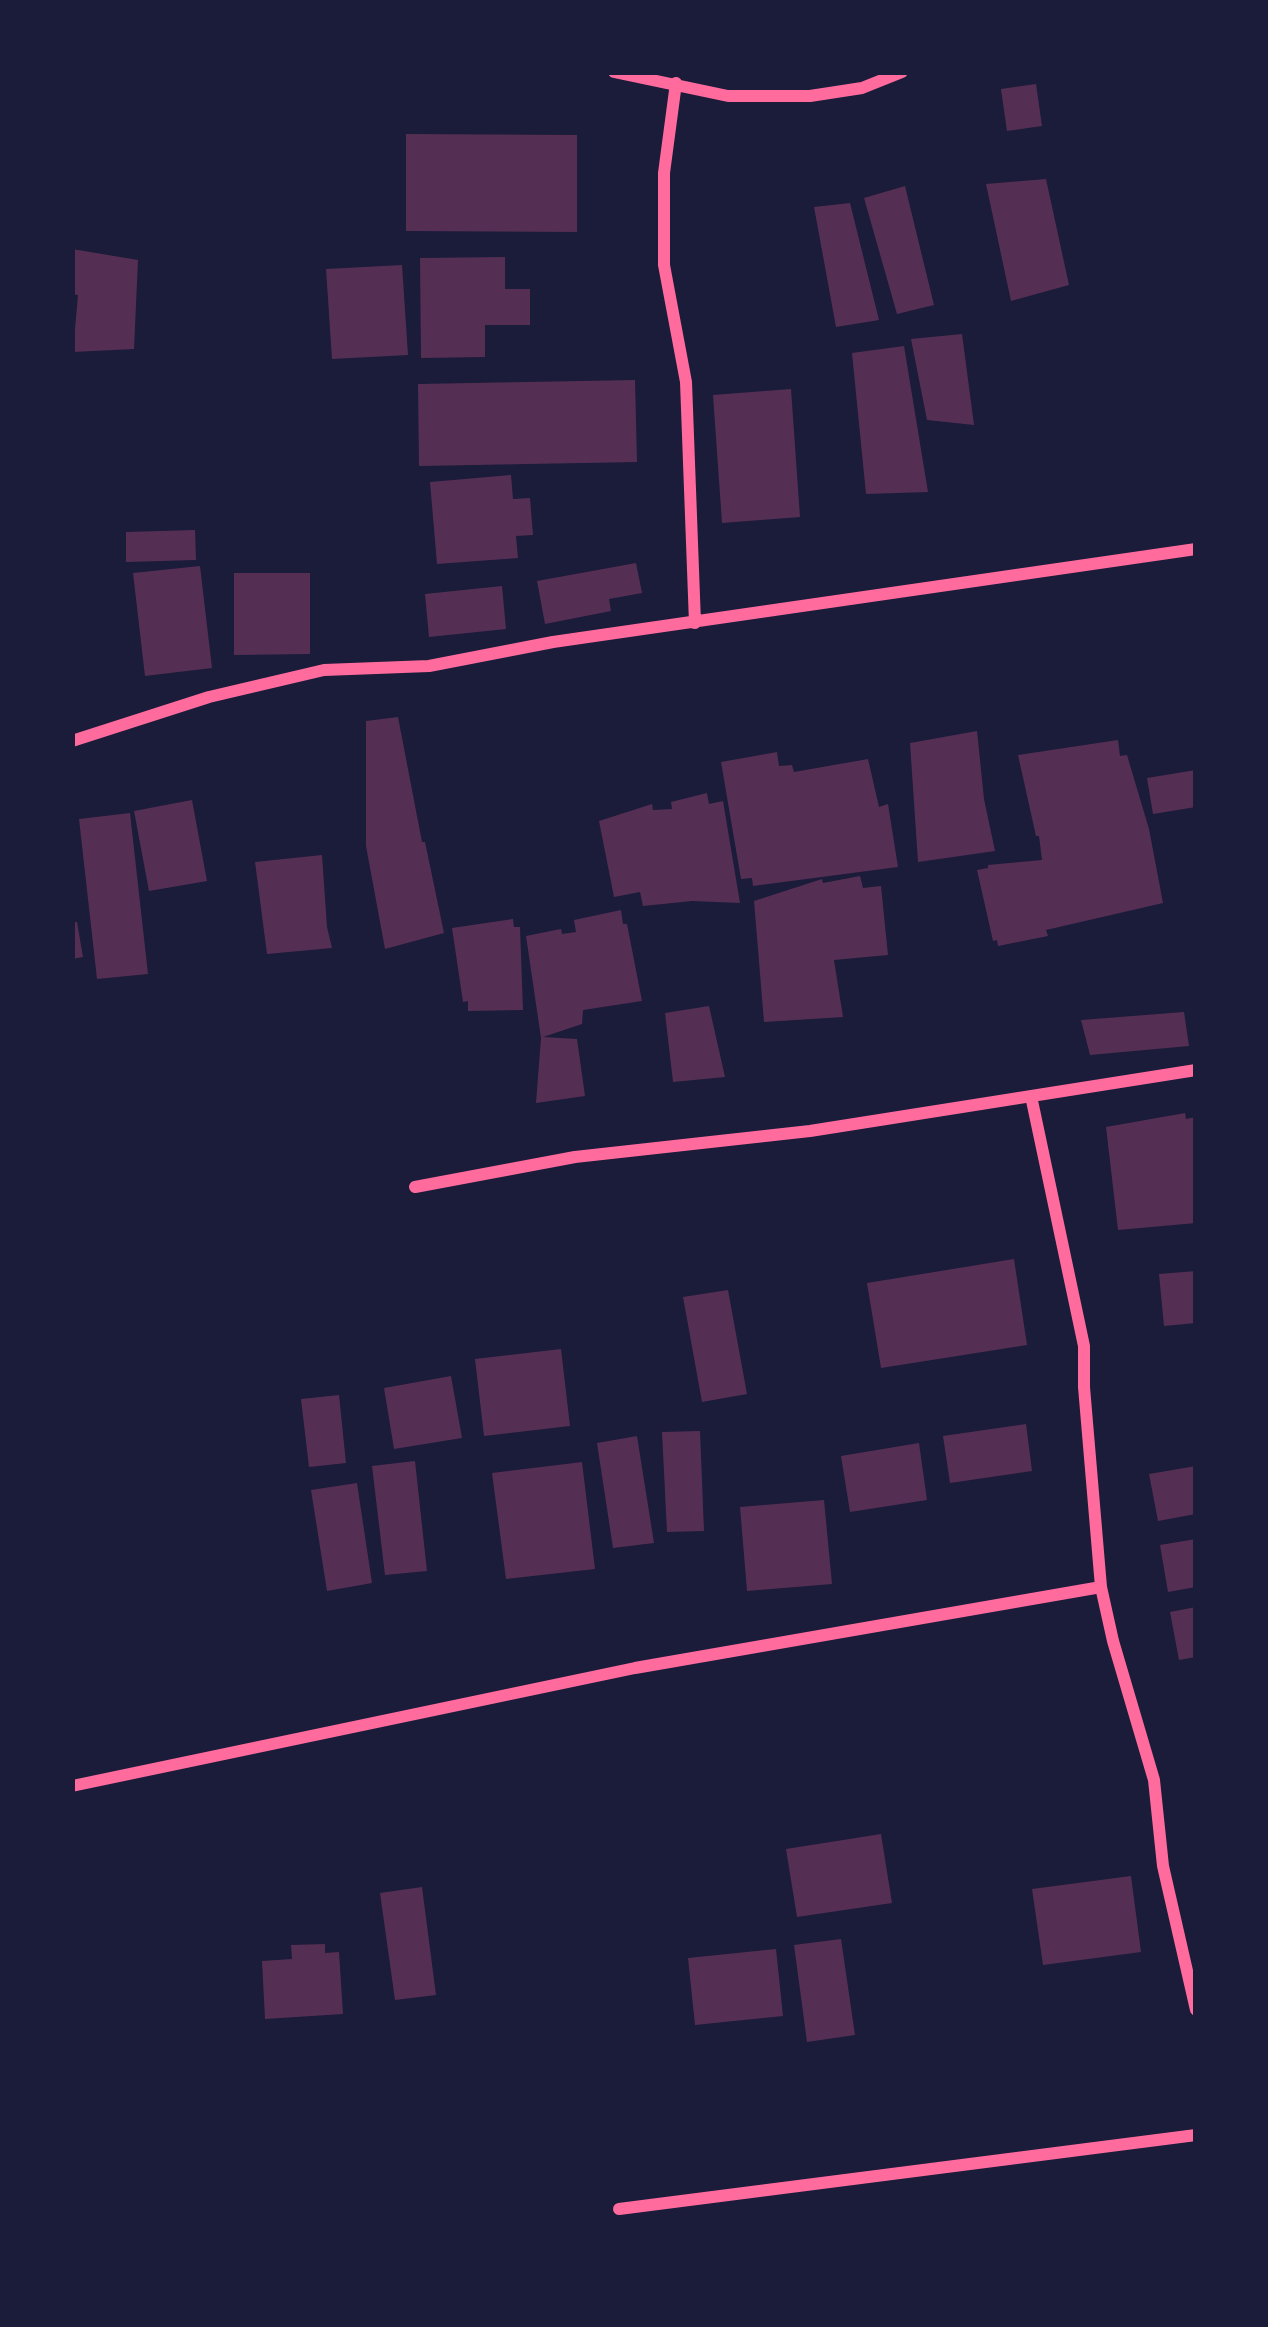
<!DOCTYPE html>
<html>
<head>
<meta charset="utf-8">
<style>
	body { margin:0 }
	#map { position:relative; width:1268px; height:2327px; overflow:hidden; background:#1b1b3a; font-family:"Nunito Sans",sans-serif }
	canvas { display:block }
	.frame { position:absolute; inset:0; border:75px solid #1b1b3a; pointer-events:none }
</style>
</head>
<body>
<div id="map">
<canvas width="1268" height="2327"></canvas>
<div class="frame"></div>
</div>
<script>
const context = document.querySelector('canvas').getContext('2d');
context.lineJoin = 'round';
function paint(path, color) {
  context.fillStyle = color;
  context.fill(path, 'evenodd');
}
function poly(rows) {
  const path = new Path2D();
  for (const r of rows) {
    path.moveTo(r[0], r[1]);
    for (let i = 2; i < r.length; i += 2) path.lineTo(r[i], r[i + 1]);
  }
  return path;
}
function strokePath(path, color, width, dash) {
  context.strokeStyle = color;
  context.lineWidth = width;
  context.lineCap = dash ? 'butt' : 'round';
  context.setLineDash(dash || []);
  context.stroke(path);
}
paint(poly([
	[1036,84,1042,126,1007,131,1001,89],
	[406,134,577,135,577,232,406,231],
	[1046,179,1069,285,1011,301,986,184],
	[905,186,934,305,897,314,864,198],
	[850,203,879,320,836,327,814,207],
	[72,249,138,260,134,349,73,352,78,295,72,294],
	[505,257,505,289,530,289,530,325,485,325,485,357,421,358,420,258],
	[402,265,408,355,332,359,326,269],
	[962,334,974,425,927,420,911,339],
	[904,346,928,492,866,494,852,353],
	[635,380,637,462,419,466,418,384],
	[791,389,800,517,722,523,713,395],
	[511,475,513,499,530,498,533,535,516,536,518,558,437,564,430,482],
	[195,530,196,560,126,562,126,532],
	[636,563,642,593,609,599,611,611,545,624,537,581],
	[200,566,212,668,145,676,133,573],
	[234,573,310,573,310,654,234,655],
	[502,586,506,629,429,637,425,594],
	[398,717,422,842,425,842,444,933,385,949,366,846,366,721],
	[977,731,984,799,995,851,918,862,910,743],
	[1118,740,1120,756,1127,755,1149,829,1163,903,1046,930,1048,936,998,946,997,940,993,941,977,870,988,868,988,865,1042,860,1039,836,1036,836,1018,755],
	[777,752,779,766,792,765,794,772,868,759,879,807,888,804,898,867,753,886,752,878,741,879,721,762],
	[1196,770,1196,807,1153,814,1147,778],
	[707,793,709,804,723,801,740,903,692,901,643,906,640,892,614,897,599,821,652,804,653,810,672,809,671,802],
	[192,800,207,881,149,891,134,811],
	[130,813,148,974,97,979,79,819],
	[322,855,327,927,332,948,267,954,255,862],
	[860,876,863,888,881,886,888,955,834,960,843,1017,764,1022,754,901,822,879,823,883],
	[621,910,623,924,627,924,642,1001,583,1010,582,1024,543,1037,577,1039,585,1096,536,1103,541,1038,526,936,561,929,562,934,576,932,574,920],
	[513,919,514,927,520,927,523,1010,468,1011,468,1001,463,1002,452,928],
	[72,922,77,922,83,957,72,959],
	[709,1006,725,1077,673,1082,665,1013],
	[1184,1012,1189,1046,1090,1055,1081,1020],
	[1185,1113,1186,1119,1196,1117,1196,1223,1118,1230,1106,1127],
	[1014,1259,1027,1345,881,1368,867,1283],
	[1196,1271,1196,1323,1164,1326,1159,1274],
	[728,1290,747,1394,702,1402,683,1297],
	[561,1349,570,1426,484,1436,475,1359],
	[451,1376,462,1438,394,1449,384,1388],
	[339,1395,346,1463,309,1467,301,1399],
	[1026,1424,1032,1471,950,1483,943,1436],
	[700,1431,704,1531,667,1532,662,1432],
	[637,1436,654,1543,613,1548,597,1443],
	[919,1443,927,1500,850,1512,841,1456],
	[415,1461,427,1571,385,1575,372,1466],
	[582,1462,595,1569,506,1579,492,1473],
	[1196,1466,1196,1514,1158,1521,1149,1474],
	[357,1483,372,1583,327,1591,311,1490],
	[824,1500,832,1584,747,1591,740,1507],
	[1196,1539,1196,1587,1168,1592,1160,1545],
	[1196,1607,1196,1657,1179,1660,1170,1612],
	[881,1834,892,1903,797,1917,786,1849],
	[1131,1876,1141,1952,1043,1965,1032,1889],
	[422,1887,436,1995,395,2000,380,1893],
	[841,1939,855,2035,807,2042,794,1945],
	[325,1944,325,1953,339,1952,343,2014,265,2019,262,1961,292,1959,291,1945],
	[776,1949,783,2016,695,2025,688,1958]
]), '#542f53');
strokePath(poly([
	[614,72,728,96,810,96,862,88,902,72],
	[676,83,664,173,664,265,686,382,695,623],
	[72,741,209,697,324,670,429,666,553,642,1196,549],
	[1031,1096,1084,1346,1084,1387,1101,1587,1113,1641,1154,1780,1163,1866,1196,2010],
	[415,1187,575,1157,810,1131,1196,1070],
	[72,1786,635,1668,1101,1587],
	[619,2209,1196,2135]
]), '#ff6b9d', 12);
</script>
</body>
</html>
